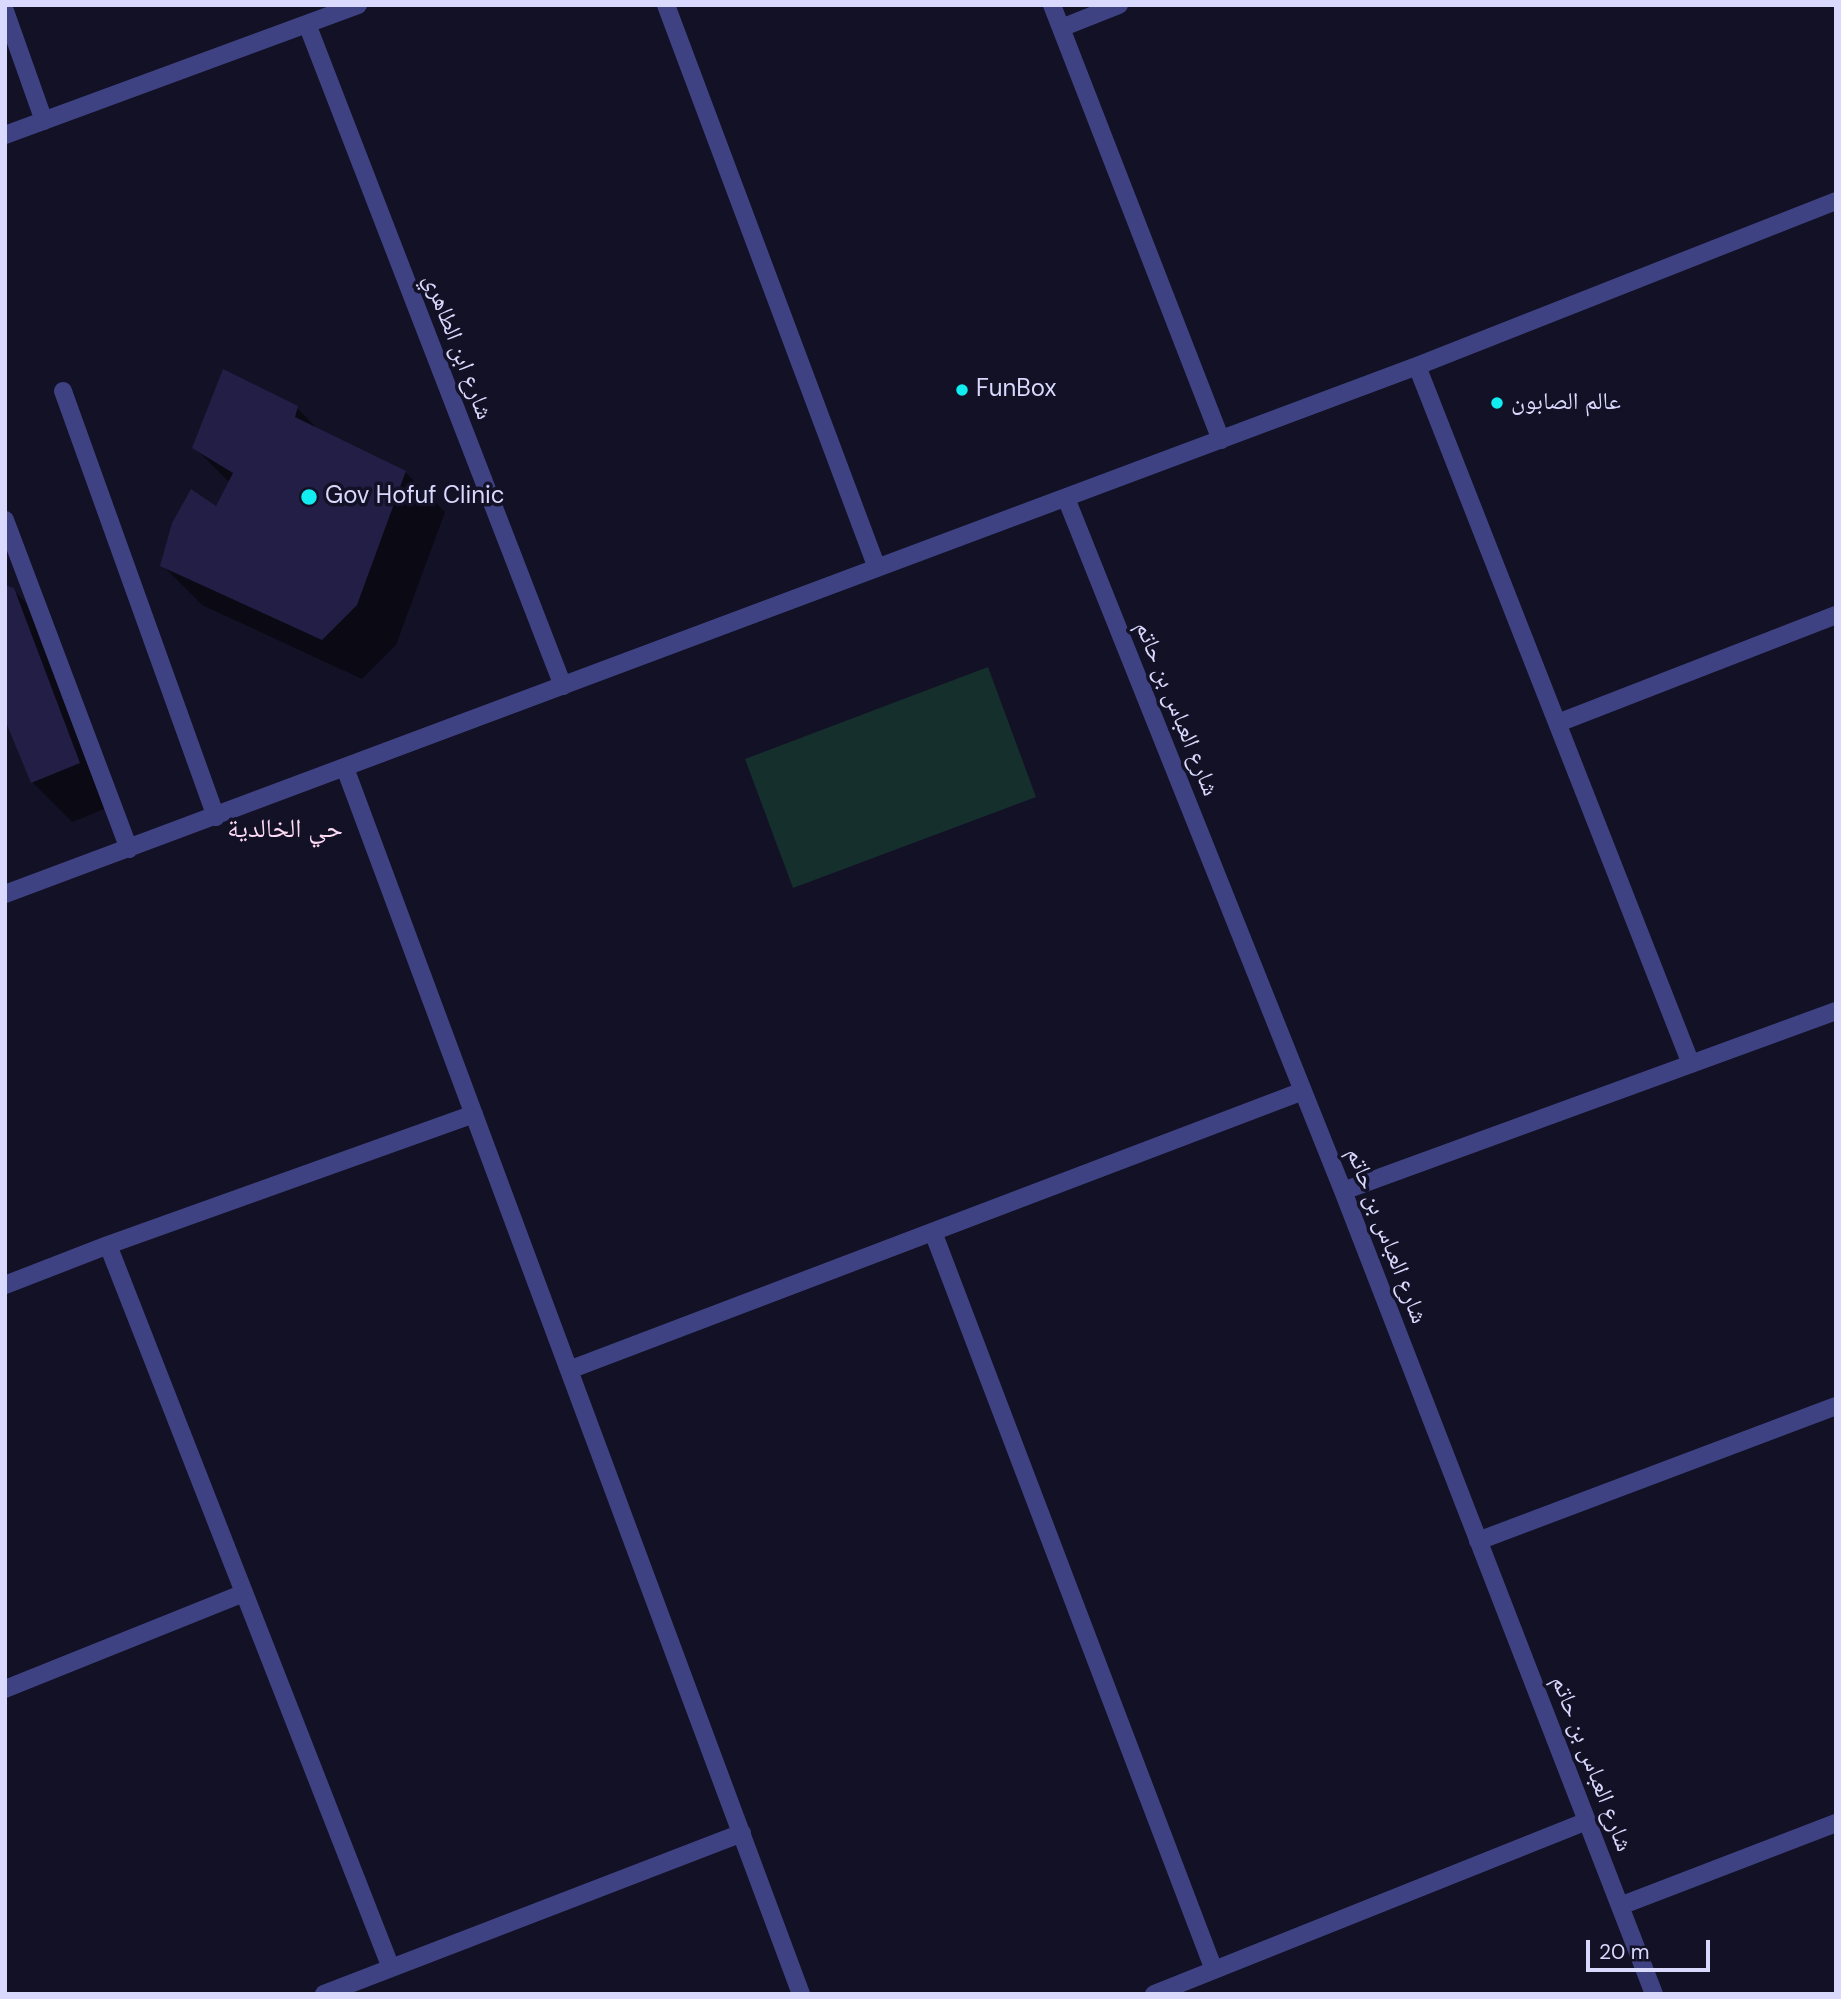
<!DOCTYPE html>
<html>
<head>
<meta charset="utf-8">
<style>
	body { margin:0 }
	#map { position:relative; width:1841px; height:1999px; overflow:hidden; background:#131126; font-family:"DM Sans",sans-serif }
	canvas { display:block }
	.frame { position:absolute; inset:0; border:7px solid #d9d8fd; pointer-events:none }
	.scale { position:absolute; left:1586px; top:1940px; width:124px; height:32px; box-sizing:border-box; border:4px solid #d9d8fd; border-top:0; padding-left:9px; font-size:21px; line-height:24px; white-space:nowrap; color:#d9d8fd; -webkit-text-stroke:5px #131126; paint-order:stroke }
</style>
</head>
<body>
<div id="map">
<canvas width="1841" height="1999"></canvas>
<div class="frame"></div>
<div class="scale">20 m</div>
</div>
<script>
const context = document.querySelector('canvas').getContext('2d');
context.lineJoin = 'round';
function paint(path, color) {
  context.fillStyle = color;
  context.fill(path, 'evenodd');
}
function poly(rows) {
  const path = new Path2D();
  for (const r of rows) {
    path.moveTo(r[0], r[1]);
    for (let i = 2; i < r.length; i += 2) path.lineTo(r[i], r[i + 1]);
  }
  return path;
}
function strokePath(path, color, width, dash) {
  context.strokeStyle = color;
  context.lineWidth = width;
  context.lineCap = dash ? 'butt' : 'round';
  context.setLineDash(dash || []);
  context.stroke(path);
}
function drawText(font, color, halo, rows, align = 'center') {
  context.font = font + ' "DM Sans","Noto Naskh Arabic",sans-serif';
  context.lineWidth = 7;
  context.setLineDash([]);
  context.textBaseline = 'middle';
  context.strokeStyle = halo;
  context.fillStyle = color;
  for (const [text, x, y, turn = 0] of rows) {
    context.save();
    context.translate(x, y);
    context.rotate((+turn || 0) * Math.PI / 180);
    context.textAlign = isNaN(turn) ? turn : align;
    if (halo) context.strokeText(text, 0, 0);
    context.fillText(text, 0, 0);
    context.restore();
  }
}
paint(poly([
	[988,667,1036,797,793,888,745,759]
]), '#142f2c');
paint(poly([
	[297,408,320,431,405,472,445,512,396,645,362,679,202,605,162,565,217,509,230,483,194,447],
	[13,590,53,630,119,803,72,822,32,782]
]), '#0007');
paint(poly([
	[223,369,298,406,295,417,406,471,357,605,322,640,160,566,172,523,191,489,216,506,233,473,192,448],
	[5,585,14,588,80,763,31,783,5,720]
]), '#231e45');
strokePath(poly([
	[666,5,877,568],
	[1052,5,1221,440],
	[5,11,44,121],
	[307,24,563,686],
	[1061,28,1119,5],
	[5,135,358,5],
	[1417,366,1691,1064],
	[63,391,216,817],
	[1066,498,1343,1191,1654,1994],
	[5,520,129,849],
	[1558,723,1836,615],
	[345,768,801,1994],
	[5,894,1417,366,1836,201],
	[1343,1191,1836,1011],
	[933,1232,1214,1970],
	[108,1245,391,1968],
	[5,1285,108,1245,474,1114],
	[569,1370,1303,1091],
	[1478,1541,1836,1406],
	[5,1689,244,1593],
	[1620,1906,1836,1823],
	[324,1994,742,1833],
	[1154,1994,1587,1821]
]), '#3f4282', 18);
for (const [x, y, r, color] of [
	[962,390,7,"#11edf0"],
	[1497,403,7,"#11edf0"],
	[309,497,9,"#11edf0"]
]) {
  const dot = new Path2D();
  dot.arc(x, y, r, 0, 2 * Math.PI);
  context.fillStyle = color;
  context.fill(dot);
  strokePath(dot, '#131126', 2.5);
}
drawText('24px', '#d9d8fd', '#131126', [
	["شارع ابن الطاهري",457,347,69],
	["شارع العباس بن حاتم",1176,709,68],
	["شارع العباس بن حاتم",1386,1236,69],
	["شارع العباس بن حاتم",1591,1764,69]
]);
drawText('24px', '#d9d8fd', '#131126', [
	["FunBox",976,390],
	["عالم الصابون",1511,403],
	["Gov Hofuf Clinic",325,497]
], 'left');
drawText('26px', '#fddaf3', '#131126', [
	["حي الخالدية",285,830]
]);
</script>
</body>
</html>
